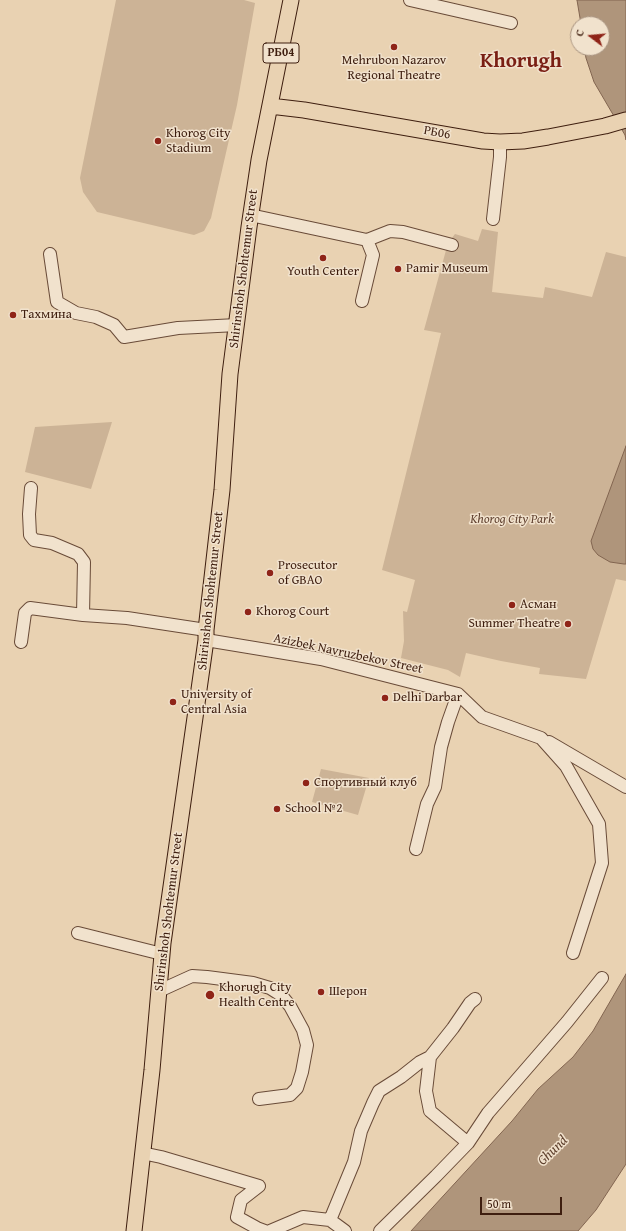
<!DOCTYPE html>
<html>
<head>
<meta charset="utf-8">
<style>
	body { margin:0 }
	#map { position:relative; width:626px; height:1231px; overflow:hidden; background:#e9d2b2; font-family:"Gentium Book Plus",serif }
	canvas { display:block }
	.north { position:absolute; left:570px; top:16px; width:40px; height:40px; box-sizing:border-box; background:#f1e2cd; border:1px solid #a99481; border-radius:50%; rotate:286deg; font-size:11px; font-weight:700; line-height:16px; text-align:center; color:#3e1e0f }
	.north::after { content:''; display:block; margin:auto; width:14px; height:18px; background:#8f2418; clip-path:polygon(50% 0,100% 100%,50% 72%,0 100%) }
	.scale { position:absolute; left:480px; top:1197px; width:82px; height:18px; box-sizing:border-box; border:2px solid #3e1e0f; border-top:0; padding-left:5px; font-size:12px; line-height:14px; white-space:nowrap; color:#3e1e0f; -webkit-text-stroke:3px #f1e2cd; paint-order:stroke }
</style>
</head>
<body>
<div id="map">
<canvas width="626" height="1231"></canvas>
<div class="north">С</div>
<div class="scale">50 m</div>
</div>
<script>
const context = document.querySelector('canvas').getContext('2d');
context.lineJoin = 'round';
function paint(path, color) {
  context.fillStyle = color;
  context.fill(path, 'evenodd');
}
function poly(rows) {
  const path = new Path2D();
  for (const r of rows) {
    path.moveTo(r[0], r[1]);
    for (let i = 2; i < r.length; i += 2) path.lineTo(r[i], r[i + 1]);
  }
  return path;
}
function strokePath(path, color, width, dash) {
  context.strokeStyle = color;
  context.lineWidth = width;
  context.lineCap = dash ? 'butt' : 'round';
  context.setLineDash(dash || []);
  context.stroke(path);
}
function drawText(font, color, halo, rows, align = 'center') {
  context.font = font + ' "Gentium Book Plus",serif';
  context.lineWidth = 3;
  context.setLineDash([]);
  context.textBaseline = 'middle';
  context.strokeStyle = halo;
  context.fillStyle = color;
  for (const [text, x, y, turn = 0] of rows) {
    context.save();
    context.translate(x, y);
    context.rotate((+turn || 0) * Math.PI / 180);
    context.textAlign = isNaN(turn) ? turn : align;
    if (halo) context.strokeText(text, 0, 0);
    context.fillText(text, 0, 0);
    context.restore();
  }
}
paint(poly([
	[116,0,244,0,255,3,237,105,211,218,204,231,194,235,97,212,83,192,80,178],
	[482,229,498,232,492,292,543,298,545,287,592,297,606,252,626,257,626,581,616,579,586,679,539,674,540,668,501,661,466,653,460,677,448,670,401,658,404,641,403,611,407,612,415,580,382,570,441,333,424,330,448,243,455,234,478,241],
	[112,422,91,489,25,472,35,427],
	[321,769,369,778,358,815,312,802]
]), '#ccb396');
const water = poly([
	[577,0,626,0,626,140,625,135,594,82,586,58,584,48,602,48,602,24,581,24,577,0],
	[626,446,626,564,624,564,610,562,598,555,593,549,591,541,626,446],
	[626,974,626,1164,596,1210,578,1231,411,1231,512,1121,538,1089,573,1057,593,1031,626,974]
]);
paint(water, '#af957b');
strokePath(water, '#826550', 1);
const minor = poly([
	[410,0,511,23],
	[250,215,367,240,390,231,403,232,452,245],
	[493,219,500,157,500,142],
	[50,254,57,302,76,313,96,317,114,325,124,337,178,328,237,325],
	[362,301,373,255,367,240],
	[31,488,29,514,30,535,34,540,52,543,78,554,84,562,83,615],
	[206,640,321,659,458,694],
	[21,642,25,613,30,608,83,615,127,618,206,630],
	[458,694,482,717,541,738,566,766,599,824,602,863,573,953],
	[549,742,626,787],
	[416,849,427,804,435,787,441,747,448,722,458,694],
	[78,933,162,954],
	[159,991,192,976,207,977,253,983,270,988,281,995,290,1006,303,1030,307,1045,302,1072,297,1088,290,1095,259,1099],
	[468,1143,430,1111,426,1091,430,1057,453,1028,470,1003,475,999],
	[142,1153,161,1157,259,1186,241,1200,237,1217,257,1228,265,1231],
	[330,1220,354,1162,361,1131,373,1103,379,1091,401,1077,420,1062,430,1057],
	[270,1231,303,1217,330,1220,345,1231],
	[380,1231,436,1176,468,1143,488,1113,567,1022,602,978]
]);
const major = poly([
	[270,106,304,110,483,141,500,142,523,141,548,137,605,126,626,120],
	[134,1231,152,1070,163,943,206,640,206,630,222,490,230,374,249,227,259,160,291,0]
]);
strokePath(minor, '#694b38', 14);
strokePath(major, '#3e1e0f', 17);
strokePath(minor, '#f1e2cd', 12);
strokePath(major, '#e9d2b2', 15);
for (const [x, y, r, color] of [
	[394,47,4,"#8f2418"],
	[158,141,4,"#8f2418"],
	[323,258,4,"#8f2418"],
	[398,269,4,"#8f2418"],
	[13,315,4,"#8f2418"],
	[270,573,4,"#8f2418"],
	[512,605,4,"#8f2418"],
	[248,612,4,"#8f2418"],
	[568,624,4,"#8f2418"],
	[385,698,4,"#8f2418"],
	[173,702,4,"#8f2418"],
	[306,783,4,"#8f2418"],
	[277,809,4,"#8f2418"],
	[321,992,4,"#8f2418"],
	[210,995,5,"#8f2418"]
]) {
  const dot = new Path2D();
  dot.arc(x, y, r, 0, 2 * Math.PI);
  context.fillStyle = color;
  context.fill(dot);
  strokePath(dot, '#f1e2cd', 1.5);
}
for (const [x, y, w] of [
	[281,53,36]
]) {
  const box = new Path2D();
  box.roundRect(x - w / 2, y - 10, w, 20, 3);
  context.fillStyle = '#f1e2cd';
  context.fill(box);
  strokePath(box, '#3e1e0f', 1);
}
drawText('bold 12px', '#3e1e0f', null, [
	["РБ04",281,53]
]);
drawText('13px', '#3e1e0f', '#f1e2cd', [
	["Mehrubon Nazarov",394,61,"center"],
	["Regional Theatre",394,76,"center"],
	["Khorog City",166,134],
	["Stadium",166,149],
	["Pamir Museum",406,269],
	["Youth Center",323,272,"center"],
	["Тахмина",21,315],
	["Prosecutor",278,566],
	["of GBAO",278,581],
	["Асман",520,605],
	["Khorog Court",256,612],
	["Summer Theatre",560,624,"right"],
	["University of",181,695],
	["Central Asia",181,710],
	["Delhi Darbar",393,698],
	["Спортивный клуб",314,783],
	["School №2",285,809],
	["Khorugh City",219,988],
	["Health Centre",219,1003],
	["Шерон",329,992]
], 'left');
drawText('13px', '#3e1e0f', '#f1e2cd', [
	["РБ06",437,133,10],
	["Shirinshoh Shohtemur Street",244,269,-83],
	["Shirinshoh Shohtemur Street",211,591,-84],
	["Azizbek Navruzbekov Street",348,654,12],
	["Shirinshoh Shohtemur Street",169,912,-83]
]);
drawText('italic 13px', '#624331', '#f1e2cd', [
	["Khorog City Park",512,520]
]);
drawText('italic 14px', '#60422f', '#f1e2cd', [
	["Ghund",553,1151,-44]
]);
drawText('bold 21px', '#7a1f14', '#f1e2cd', [
	["Khorugh",521,62]
]);
</script>
</body>
</html>
